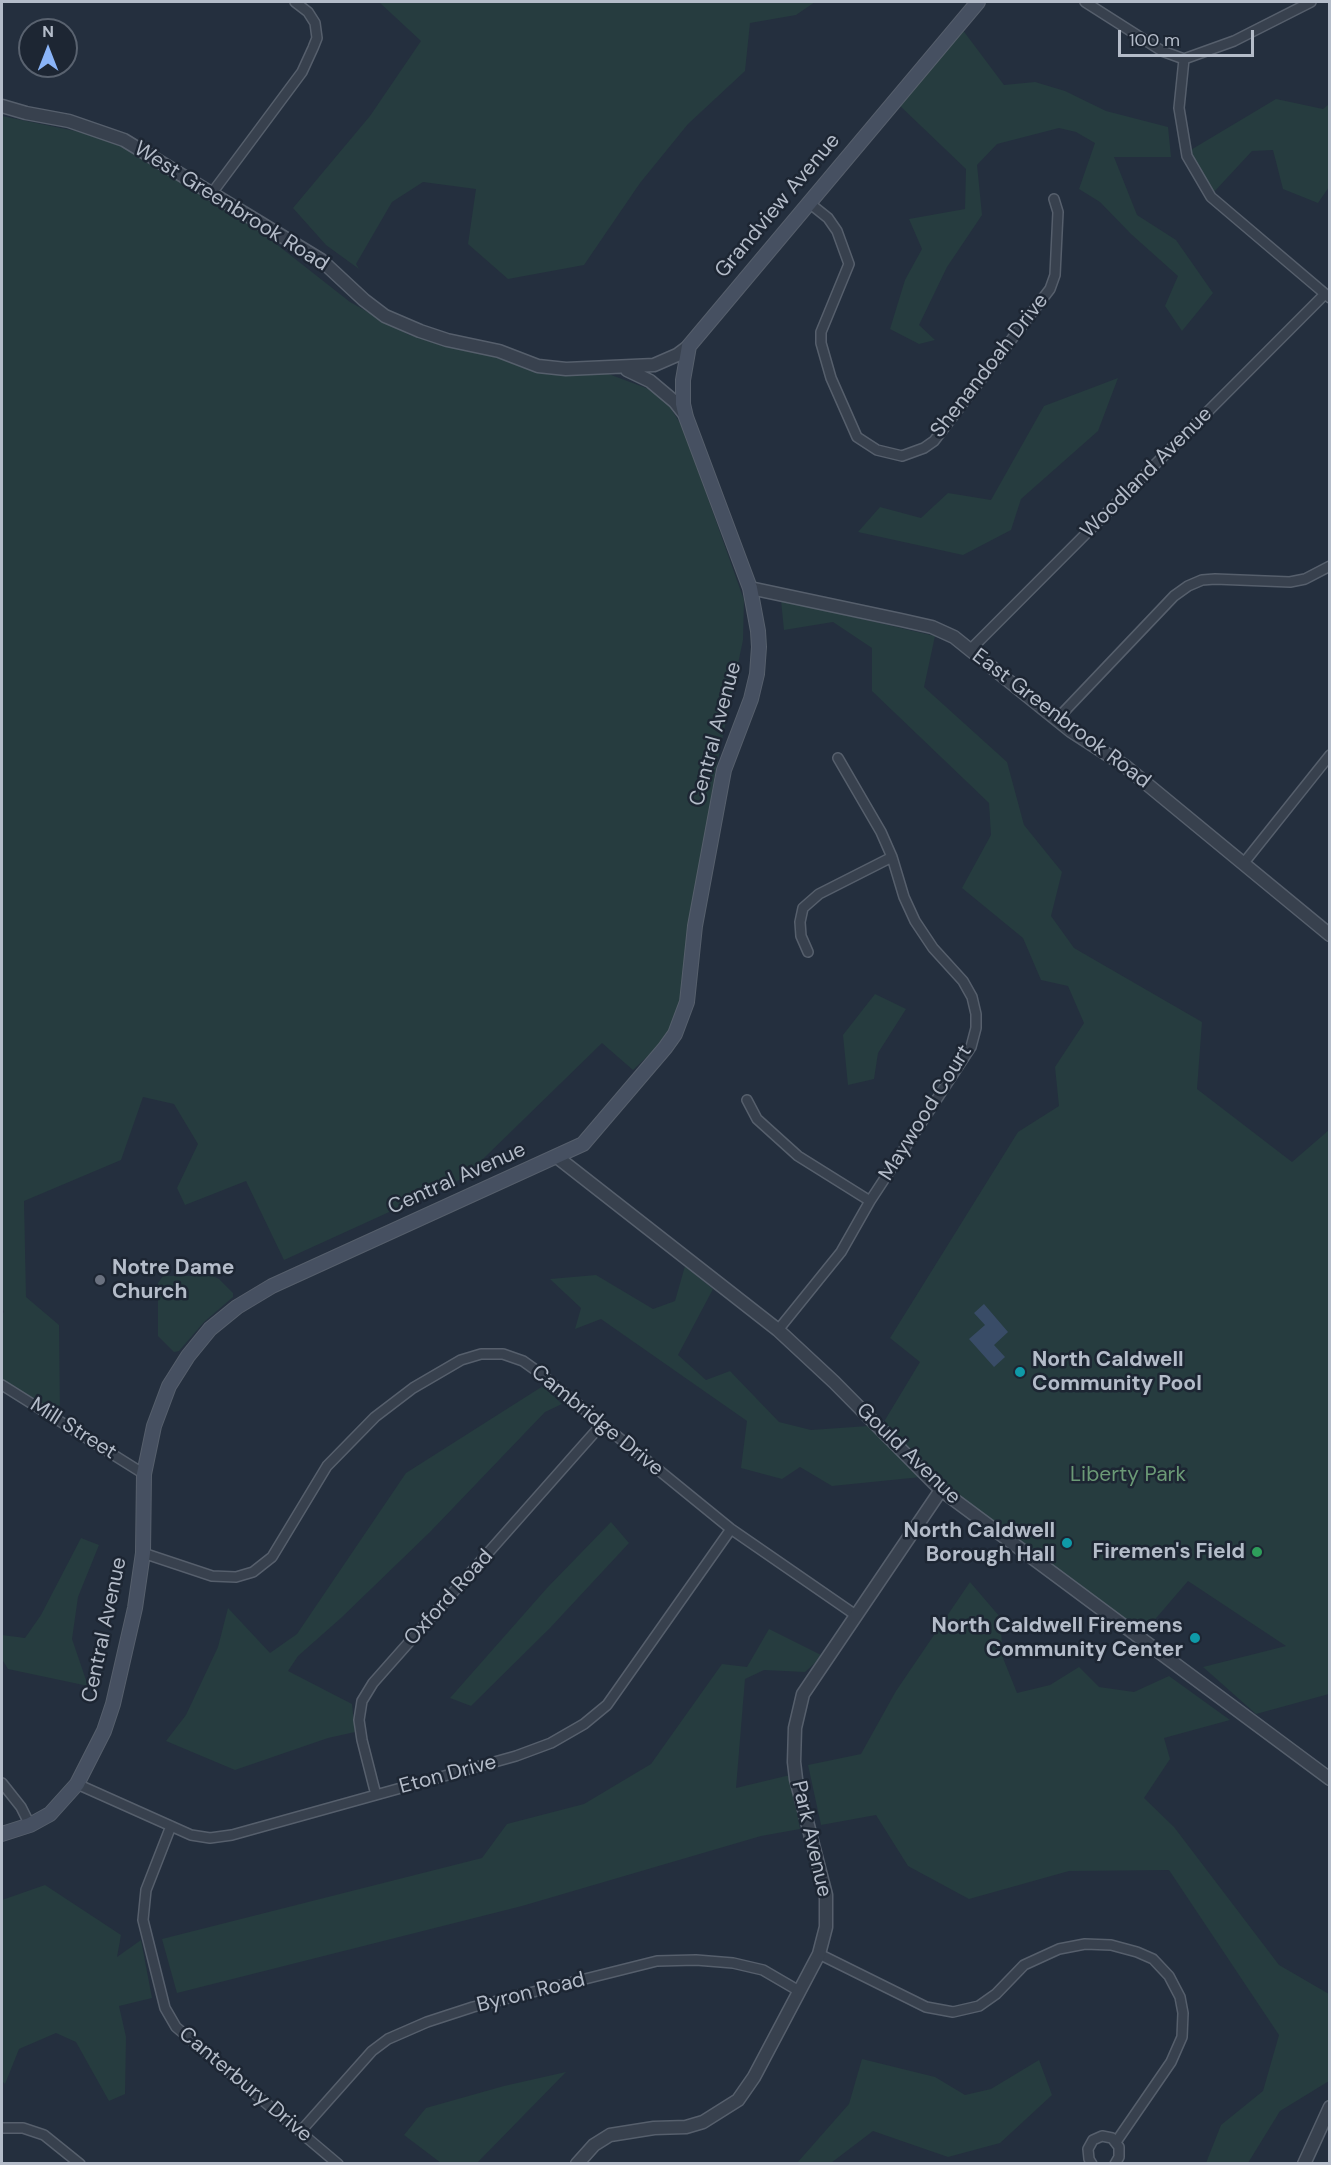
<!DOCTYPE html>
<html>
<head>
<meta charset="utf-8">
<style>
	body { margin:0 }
	#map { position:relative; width:1331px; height:2165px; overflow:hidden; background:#242f3e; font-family:"DM Sans",sans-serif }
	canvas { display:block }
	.frame { position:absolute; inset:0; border:3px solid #b4bcc9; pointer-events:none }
	.north { position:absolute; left:18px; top:18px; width:60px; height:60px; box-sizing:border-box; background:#1d2633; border:2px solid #59626f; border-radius:50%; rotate:0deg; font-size:16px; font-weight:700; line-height:24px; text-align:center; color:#b4bcc9 }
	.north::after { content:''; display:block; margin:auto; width:21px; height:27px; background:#8ab4f8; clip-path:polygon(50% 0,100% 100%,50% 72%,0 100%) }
	.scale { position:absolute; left:1118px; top:30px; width:136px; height:27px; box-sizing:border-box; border:3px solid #b4bcc9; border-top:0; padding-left:8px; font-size:18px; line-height:21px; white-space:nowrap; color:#b4bcc9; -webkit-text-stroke:4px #1d2633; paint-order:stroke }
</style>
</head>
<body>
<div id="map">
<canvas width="1331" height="2165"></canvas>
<div class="frame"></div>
<div class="north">N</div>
<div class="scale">100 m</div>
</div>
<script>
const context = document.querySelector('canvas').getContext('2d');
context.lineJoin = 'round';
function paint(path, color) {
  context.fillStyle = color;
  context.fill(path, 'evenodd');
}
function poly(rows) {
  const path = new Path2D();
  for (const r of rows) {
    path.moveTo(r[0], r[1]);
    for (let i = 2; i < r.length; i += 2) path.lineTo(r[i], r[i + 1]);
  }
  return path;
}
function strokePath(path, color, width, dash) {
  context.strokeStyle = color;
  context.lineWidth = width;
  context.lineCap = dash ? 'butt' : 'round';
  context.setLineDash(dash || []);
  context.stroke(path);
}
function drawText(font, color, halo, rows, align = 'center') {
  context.font = font + ' "DM Sans",sans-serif';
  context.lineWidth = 5;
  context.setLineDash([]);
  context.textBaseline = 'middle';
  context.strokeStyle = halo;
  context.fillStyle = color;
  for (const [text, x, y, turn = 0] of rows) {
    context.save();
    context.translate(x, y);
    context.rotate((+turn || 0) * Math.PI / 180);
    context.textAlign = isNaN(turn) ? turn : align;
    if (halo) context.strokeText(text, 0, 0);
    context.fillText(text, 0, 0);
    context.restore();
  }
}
paint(poly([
	[379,2,815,2,796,15,750,23,745,71,688,124,640,183,584,265,508,279,468,244,476,189,423,182,392,202,356,264,359,269,326,245,293,208,370,116,421,41],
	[962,29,1004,85,1035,82,1065,91,1106,111,1168,127,1171,157,1114,157,1137,215,1176,240,1213,293,1182,331,1165,306,1178,276,1131,234,1100,202,1079,189,1095,143,1076,132,1059,128,997,144,977,165,982,215,947,267,919,325,935,340,919,344,890,329,905,280,922,249,909,219,965,209,966,169,898,104],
	[1276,99,1323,109,1329,104,1329,187,1318,203,1283,189,1273,150,1252,151,1213,193,1189,151],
	[2,116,119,140,238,214,350,302,409,335,545,370,606,373,662,394,683,428,744,600,743,640,715,774,679,1006,667,1038,633,1070,602,1043,484,1158,490,1166,284,1260,246,1181,185,1205,177,1188,198,1144,174,1104,143,1097,121,1160,24,1201,26,1297,59,1325,60,1415,2,1379,2,1314,4,1312,2,1308],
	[1118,378,1098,431,1021,499,1011,530,963,555,858,532,880,507,921,518,948,493,991,500,1044,406],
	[781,600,935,636,924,687,1007,762,1024,825,1062,872,1051,916,1074,948,1202,1022,1197,1089,1292,1162,1329,1130,1329,1694,1256,1714,1203,1667,1286,1646,1188,1581,1139,1638,931,1476,832,1486,800,1467,782,1479,741,1468,747,1421,601,1319,575,1329,581,1308,550,1279,596,1275,653,1309,675,1301,685,1266,713,1289,678,1355,706,1380,730,1371,779,1422,811,1430,882,1425,920,1362,890,1338,1018,1132,1059,1106,1055,1067,1084,1023,1068,986,1041,980,1023,938,962,888,991,835,989,803,872,691,872,648,833,622,784,630],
	[875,994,906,1009,878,1053,874,1079,848,1085,843,1035],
	[213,1276,219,1279,233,1293,233,1297,204,1322,179,1351,174,1352,158,1336,158,1283,163,1276],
	[543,1386,562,1404,545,1412,430,1532,341,1618,298,1656,288,1671,352,1704,355,1732,328,1738,235,1770,166,1741,186,1715,218,1647,228,1608,270,1653,297,1634,406,1473],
	[611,1522,629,1543,550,1628,471,1706,450,1698,547,1588],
	[81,1538,99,1545,78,1597,72,1639,88,1686,8,1669,2,1659,2,1635,25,1638,41,1615],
	[970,1582,1000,1617,1003,1658,1017,1693,1050,1685,1079,1667,1099,1687,1134,1692,1169,1676,1230,1720,1164,1738,1170,1759,1144,1798,1174,1827,1279,1965,1329,1994,1329,2081,1280,2111,1248,2163,1206,2163,1221,2125,1263,2091,1279,2035,1169,1870,1069,1871,969,1899,908,1866,876,1815,821,1825,808,1765,861,1754,896,1691],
	[769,1629,823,1656,805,1672,764,1670,745,1679,736,1788,790,1775,800,1829,761,1836,522,1906,177,1993,162,1939,482,1858,507,1824,584,1804,651,1764,722,1664,747,1667],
	[45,1885,121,1935,117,1957,141,1940,152,1998,119,2006,126,2037,125,2094,109,2101,76,2042,56,2033,19,2049,5,2084,2,2081,2,1900],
	[862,2059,935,2077,965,2095,991,2089,1039,2060,1052,2095,1000,2143,948,2157,873,2131,831,2163,797,2163,849,2104],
	[566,2072,477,2163,441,2163,404,2135,426,2108,504,2086]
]), '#263c3f');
paint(poly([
	[984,1304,1008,1332,994,1345,1005,1357,994,1367,969,1339,985,1325,974,1313]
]), '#394c67');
const minor = poly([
	[1085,2,1162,51,1184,59],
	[1184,59,1179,108,1187,156,1211,197,1330,298],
	[1184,59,1234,41,1311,2],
	[212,193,302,72,313,48,317,38,315,23,308,12,295,2],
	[808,202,828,218,837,231,849,264,821,332,821,343,831,378,857,437,877,450,902,456,924,448,934,441,1050,289,1055,275,1058,212,1054,199],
	[970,650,1324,295],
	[1057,719,1174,596,1188,586,1202,580,1215,579,1290,582,1305,579,1330,566],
	[1243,864,1330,755],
	[808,952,801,936,800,922,803,908,819,894,892,857],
	[747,1100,757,1119,798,1156,870,1201],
	[778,1330,841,1252,870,1201,971,1047,976,1028,976,1014,972,997,963,981,933,948,915,921,904,897,892,857,881,832,838,758],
	[2,1385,144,1474],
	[143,1553,212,1576,236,1577,253,1572,272,1557,327,1466,375,1417,413,1388,461,1360,481,1354,503,1354,523,1361,537,1371,731,1529,857,1616],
	[2,1783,21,1807,30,1825],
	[77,1784,191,1835,210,1838,232,1835,516,1756,551,1743,584,1724,607,1705,731,1529],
	[376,1795,362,1740,359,1720,362,1701,373,1683,602,1424],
	[171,1826,146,1890,143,1920,165,2008,176,2027,338,2164],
	[819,1954,926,2007,953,2012,979,2006,996,1994,1024,1965,1059,1949,1085,1944,1111,1945,1137,1952,1153,1959,1169,1976,1180,1997,1183,2013,1182,2037,1171,2062,1116,2142],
	[2,2128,23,2128,44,2135,80,2164],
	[300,2132,372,2051,388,2039,427,2022,473,2007,657,1961,696,1960,733,1963,763,1970,799,1991],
	[1092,2164,1089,2159,1088,2149,1093,2140,1102,2136,1112,2138,1119,2147,1119,2157,1115,2164]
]);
const tertiary = poly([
	[2,106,26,113,69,121,124,140,321,260,364,300,385,316,420,331,447,340,499,351,538,366,566,369,654,365,677,355,689,346],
	[627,370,650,381,675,402,686,416],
	[750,588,901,620,932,627,954,637,1071,731,1125,766,1330,935],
	[557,1157,778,1330,834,1382,941,1490,1330,1779],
	[577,2164,594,2145,610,2135,654,2128,686,2127,703,2122,738,2100,754,2077,819,1954,826,1927,826,1895,796,1779,794,1762,795,1728,803,1694,941,1490],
	[1304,2164,1330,2107]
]);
const secondary = poly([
	[2,1834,30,1825,50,1814,77,1784,104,1731,113,1704,135,1608,143,1553,144,1474,154,1426,169,1386,188,1356,210,1329,237,1307,272,1286,583,1144,665,1048,675,1034,687,1002,695,926,724,770,751,699,757,674,759,647,758,631,750,588,686,417,683,404,683,380,689,346,978,2]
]);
strokePath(minor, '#565f6c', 12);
strokePath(tertiary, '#565f6c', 15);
strokePath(secondary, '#565f6c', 16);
strokePath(minor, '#38414e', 9);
strokePath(tertiary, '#38414e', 12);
strokePath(secondary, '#465061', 14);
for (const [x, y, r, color] of [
	[100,1280,6,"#6b7280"],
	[1020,1372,6,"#0f9aa8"],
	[1067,1543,6,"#0f9aa8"],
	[1257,1552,6,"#2e9e5b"],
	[1195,1638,6,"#0f9aa8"]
]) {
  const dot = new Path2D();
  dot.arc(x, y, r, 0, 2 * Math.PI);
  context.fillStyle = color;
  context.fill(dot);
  strokePath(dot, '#1d2633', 2);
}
drawText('21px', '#b4bcc9', '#1d2633', [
	["Grandview Avenue",778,206,-50],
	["West Greenbrook Road",231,207,32],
	["Shenandoah Drive",990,366,-52],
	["Woodland Avenue",1147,473,-45],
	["East Greenbrook Road",1061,719,37],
	["Central Avenue",716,734,-75],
	["Maywood Court",926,1113,-58],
	["Central Avenue",457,1179,-24],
	["Cambridge Drive",597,1421,39],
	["Mill Street",73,1429,32],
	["Gould Avenue",908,1454,44],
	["Oxford Road",449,1598,-48],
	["Central Avenue",105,1630,-78],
	["Eton Drive",448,1775,-15],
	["Park Avenue",811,1839,77],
	["Byron Road",531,1993,-14],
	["Canterbury Drive",245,2085,40]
]);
drawText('bold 21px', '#b4bcc9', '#1d2633', [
	["Notre Dame",112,1268,"left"],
	["Church",112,1292,"left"],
	["North Caldwell",1032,1360,"left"],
	["Community Pool",1032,1384,"left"],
	["North Caldwell",1055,1531],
	["Borough Hall",1055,1555],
	["Firemen's Field",1245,1552],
	["North Caldwell Firemens",1183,1626],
	["Community Center",1183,1650]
], 'right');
drawText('21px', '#6b9a76', '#1d2633', [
	["Liberty Park",1128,1475]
]);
</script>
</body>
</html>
